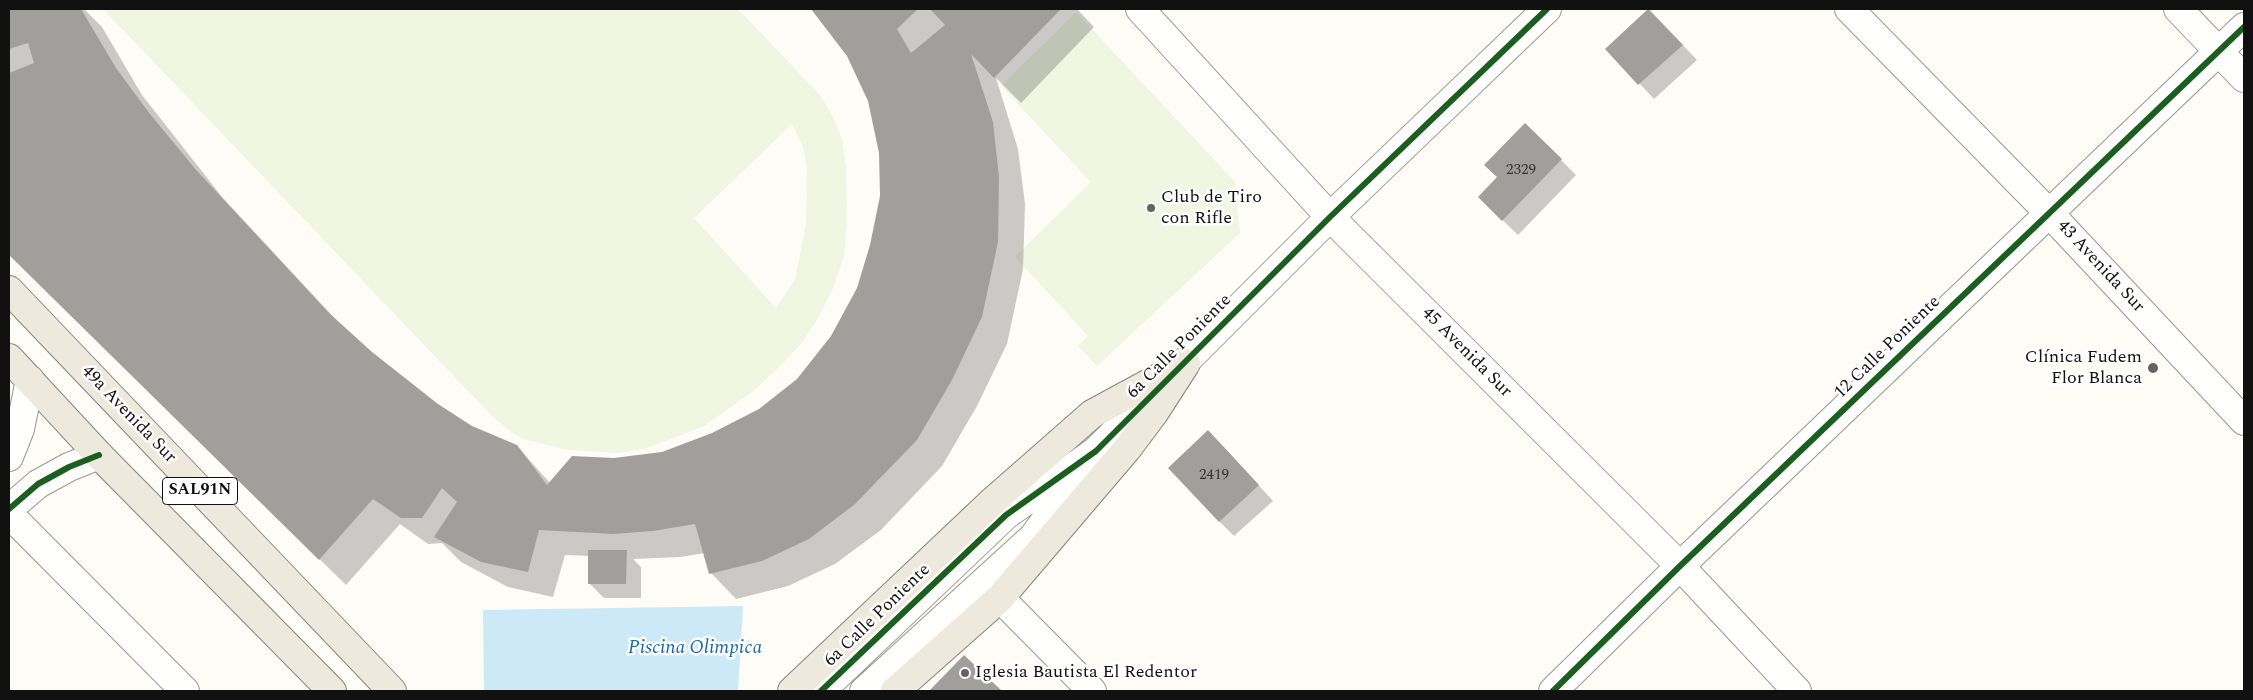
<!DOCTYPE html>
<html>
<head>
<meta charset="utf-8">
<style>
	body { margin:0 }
	#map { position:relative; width:2253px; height:700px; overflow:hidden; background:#fdfcf7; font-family:Spectral,serif }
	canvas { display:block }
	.frame { position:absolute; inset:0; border:10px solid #111; pointer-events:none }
</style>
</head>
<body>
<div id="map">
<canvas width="2253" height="700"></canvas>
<div class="frame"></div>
</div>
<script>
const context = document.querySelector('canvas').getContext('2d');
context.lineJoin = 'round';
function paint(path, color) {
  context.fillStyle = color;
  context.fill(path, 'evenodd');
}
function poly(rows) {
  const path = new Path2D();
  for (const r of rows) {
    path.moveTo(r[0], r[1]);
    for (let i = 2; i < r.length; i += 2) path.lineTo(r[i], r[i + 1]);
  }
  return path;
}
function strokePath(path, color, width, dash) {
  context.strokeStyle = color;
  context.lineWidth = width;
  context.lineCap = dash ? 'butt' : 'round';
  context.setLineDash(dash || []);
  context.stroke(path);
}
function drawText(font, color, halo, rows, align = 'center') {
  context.font = font + ' Spectral,serif';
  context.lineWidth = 5;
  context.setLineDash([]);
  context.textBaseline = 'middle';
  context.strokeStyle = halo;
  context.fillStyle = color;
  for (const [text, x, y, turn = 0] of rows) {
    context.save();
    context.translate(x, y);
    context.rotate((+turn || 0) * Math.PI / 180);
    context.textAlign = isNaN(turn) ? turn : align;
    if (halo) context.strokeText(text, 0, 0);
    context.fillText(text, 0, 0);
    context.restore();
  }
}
paint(poly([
	[103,9,738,9,820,95,833,117,842,139,846,167,847,221,844,256,833,288,818,318,801,344,778,368,752,392,704,426,647,448,619,453,568,450,523,439,514,434,493,417],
	[792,124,803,146,807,171,806,224,795,280,776,308,694,218],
	[1076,12,1235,182,1240,233,1097,366,1078,346,1088,336,1015,257,1091,182,1001,86]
]), '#f0f6e1');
paint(poly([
	[743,606,738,691,484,691,483,610]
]), '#cde8f7');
paint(poly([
	[9,9,84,9,102,27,142,95,223,198,341,325,371,353,438,405,472,427,517,446,550,483,614,459,662,453,712,434,759,411,798,379,832,337,858,289,872,245,881,196,881,152,869,101,848,55,812,9,1077,9,1094,27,1021,103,996,78,1018,149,1025,204,1023,269,1007,344,977,406,942,466,881,530,835,564,788,586,736,599,711,573,705,553,680,557,633,559,641,567,641,598,604,598,589,583,590,556,565,555,553,597,508,587,461,562,442,543,428,544,400,524,346,585,32,277,9,253],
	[1649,9,1697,60,1654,99,1607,49],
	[1525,124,1576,175,1518,235,1479,197,1498,178],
	[1223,446,1273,501,1234,536,1219,521],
	[964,657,1000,691,931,691]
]), '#0003');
paint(poly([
	[9,9,81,9,116,68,150,114,197,171,329,313,372,352,438,404,472,426,517,445,547,485,572,456,614,458,662,452,712,433,759,409,797,379,831,336,857,288,870,245,880,196,879,153,868,101,847,56,811,9,918,9,897,29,911,53,945,25,930,9,1061,9,994,78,971,54,993,122,999,177,998,242,982,317,952,380,917,440,855,504,809,539,762,561,709,574,695,524,653,531,613,534,539,530,528,572,481,562,434,537,457,502,442,488,422,518,401,518,373,499,319,560,9,255,9,73,34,63,28,43,9,49],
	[1648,9,1683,45,1638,85,1605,49],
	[1525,123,1562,159,1502,221,1478,197,1497,177,1484,165],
	[1208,430,1259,485,1219,522,1168,468],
	[588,550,627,550,626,584,588,584],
	[964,655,1002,691,929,691]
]), '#a19f9c');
const minor = poly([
	[1140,9,1330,217,1680,566,1797,691],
	[1849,9,2050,214,2244,421],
	[2178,9,2244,78],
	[9,457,20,429,30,380],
	[9,509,38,484,69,467,99,455],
	[9,514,185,691],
	[1000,598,1092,691],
	[821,691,1006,515,1096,451,1330,217,1547,9],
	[864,691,1033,537,1082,470],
	[1553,691,1680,566,2244,27]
]);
const major = poly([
	[9,290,392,691],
	[9,358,99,455,332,691],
	[792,691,994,500,1092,414,1186,363],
	[895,691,1000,598,1127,449,1154,413,1185,365]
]);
strokePath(minor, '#979795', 30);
strokePath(major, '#858482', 30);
strokePath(minor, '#fffffe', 28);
strokePath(major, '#ede9dc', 28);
strokePath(poly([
	[9,509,38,484,69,467,99,455],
	[821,691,1006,515,1096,451,1330,217,1547,9],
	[1553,691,1680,566,2244,27]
]), '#1b5e20', 6);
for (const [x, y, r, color] of [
	[1151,208,5,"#646362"],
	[2153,368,6,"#646362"],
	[965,673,5,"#646362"]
]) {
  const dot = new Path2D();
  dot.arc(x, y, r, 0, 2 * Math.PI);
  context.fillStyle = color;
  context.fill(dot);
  strokePath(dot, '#fff', 2);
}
drawText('15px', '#353434', null, [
	["2329",1521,171],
	["2419",1214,476]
]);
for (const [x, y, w] of [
	[200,491,75]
]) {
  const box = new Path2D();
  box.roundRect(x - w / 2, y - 13.5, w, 27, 4);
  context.fillStyle = '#fff';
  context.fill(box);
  strokePath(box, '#111', 1);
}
drawText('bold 16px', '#111', null, [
	["SAL91N",200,491]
]);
drawText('18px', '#111', '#fff', [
	["Club de Tiro",1161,198],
	["con Rifle",1161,219],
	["Clínica Fudem",2142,358,"right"],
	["Flor Blanca",2142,379,"right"],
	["Iglesia Bautista El Redentor",975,673]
], 'left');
drawText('18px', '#111', '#fff', [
	["43 Avenida Sur",2100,267,47],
	["6a Calle Poniente",1180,347,-45],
	["12 Calle Poniente",1888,348,-44],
	["45 Avenida Sur",1466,353,45],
	["49a Avenida Sur",128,415,46],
	["6a Calle Poniente",878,616,-44]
]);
drawText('italic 19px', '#1768a6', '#fff', [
	["Piscina Olimpica",695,649]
]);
</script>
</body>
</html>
